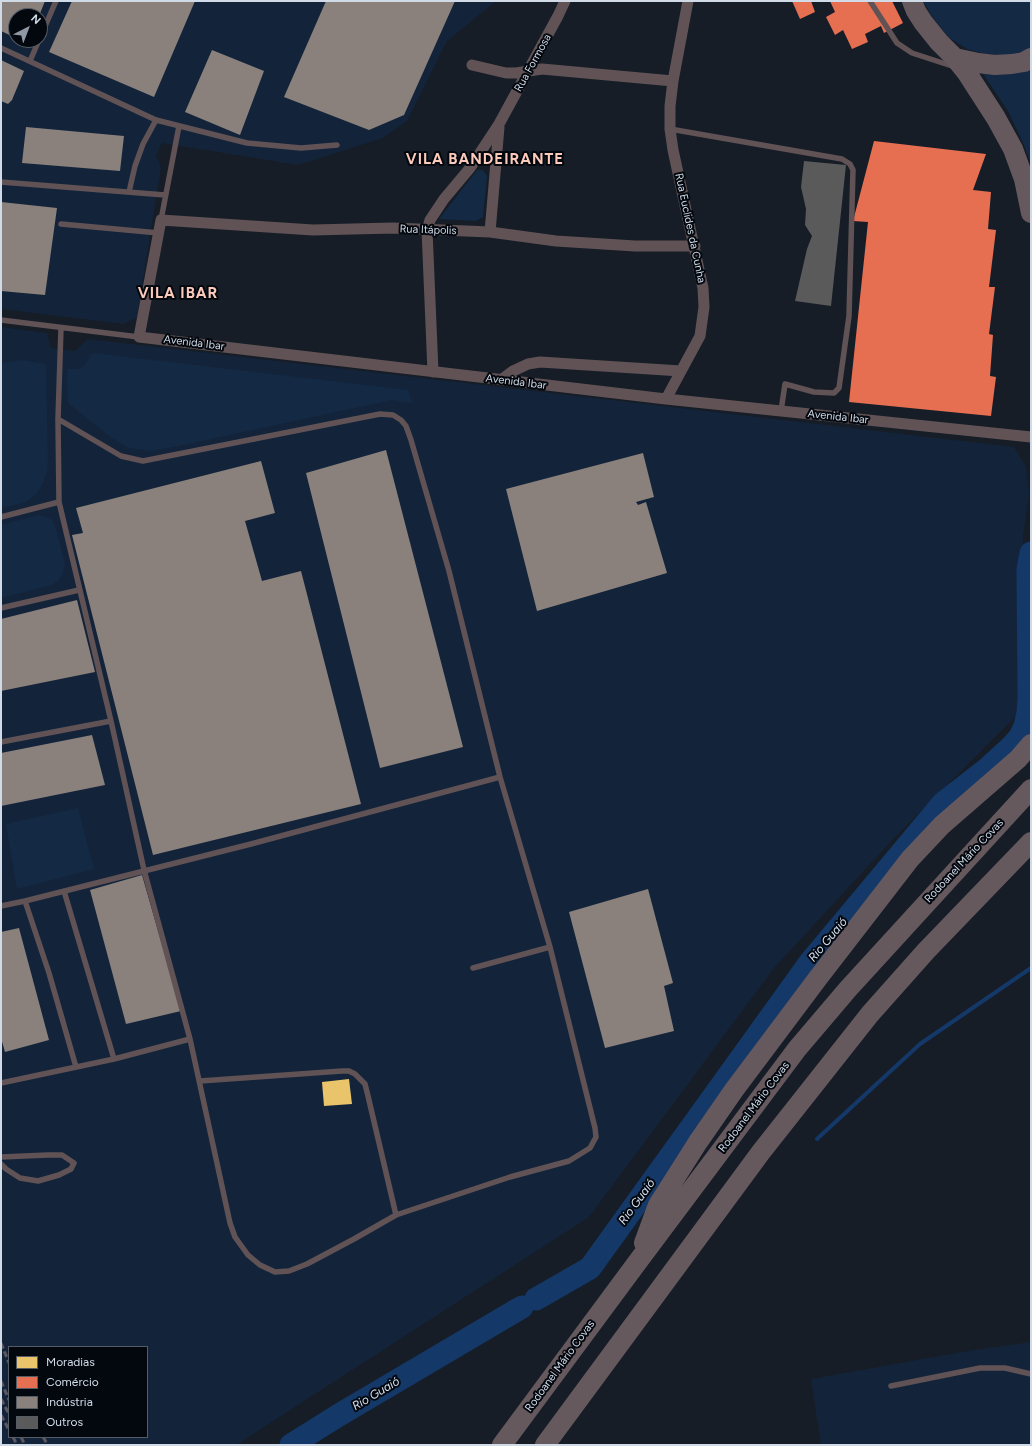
<!DOCTYPE html>
<html>
<head>
<meta charset="utf-8">
<style>
	body { margin:0 }
	#map { position:relative; width:1032px; height:1446px; overflow:hidden; background:#161d27; font-family:Figtree,sans-serif }
	canvas { display:block }
	.frame { position:absolute; inset:0; border:2px solid #d1dbe7; pointer-events:none }
	.legend { position:absolute; left:8px; top:1346px; width:140px; height:92px; box-sizing:border-box; background:#03070e; border:1px solid #555c65; margin:0; padding:5px 7px; list-style:none; font-size:12px; color:#d1dbe7 }
	.legend li { display:flex; align-items:center; gap:8px; height:20px }
	.legend b { width:20px; border:1px solid #555c65 }
	.north { position:absolute; left:8px; top:8px; width:40px; height:40px; box-sizing:border-box; background:#03070e; border:1px solid #555c65; border-radius:50%; rotate:42deg; font-size:11px; font-weight:700; line-height:16px; text-align:center; color:#d1dbe7 }
	.north::after { content:''; display:block; margin:auto; width:14px; height:18px; background:#9098a4; clip-path:polygon(50% 0,100% 100%,50% 72%,0 100%) }
</style>
</head>
<body>
<div id="map">
<canvas width="1032" height="1446"></canvas>
<div class="frame"></div>
<ul class="legend">
<li><b style="height:11px;background:#e9c46a"></b>Moradias</li>
<li><b style="height:11px;background:#e76f51"></b>Comércio</li>
<li><b style="height:11px;background:#8a817c"></b>Indústria</li>
<li><b style="height:11px;background:#5a5a5a"></b>Outros</li>
</ul>
<div class="north">N</div>
</div>
<script>
const context = document.querySelector('canvas').getContext('2d');
context.lineJoin = 'round';
function paint(path, color) {
  context.fillStyle = color;
  context.fill(path, 'evenodd');
}
function poly(rows) {
  const path = new Path2D();
  for (const r of rows) {
    path.moveTo(r[0], r[1]);
    for (let i = 2; i < r.length; i += 2) path.lineTo(r[i], r[i + 1]);
  }
  return path;
}
function strokePath(path, color, width, dash) {
  context.strokeStyle = color;
  context.lineWidth = width;
  context.lineCap = dash ? 'butt' : 'round';
  context.setLineDash(dash || []);
  context.stroke(path);
}
function drawText(font, color, halo, rows, align = 'center') {
  context.font = font + ' Figtree,sans-serif';
  context.lineWidth = 4;
  context.setLineDash([]);
  context.textBaseline = 'middle';
  context.strokeStyle = halo;
  context.fillStyle = color;
  for (const [text, x, y, turn = 0] of rows) {
    context.save();
    context.translate(x, y);
    context.rotate((+turn || 0) * Math.PI / 180);
    context.textAlign = isNaN(turn) ? turn : align;
    if (halo) context.strokeText(text, 0, 0);
    context.fillText(text, 0, 0);
    context.restore();
  }
}
paint(poly([
	[1,1,496,1,447,41,407,121,383,138,298,165,162,143,156,155,161,167,137,317,124,324,1,309],
	[16,16,40,16,40,40,16,40],
	[1,327,47,333,51,348,75,351,88,339,1014,447,1026,467,1029,494,1023,537,1023,709,895,837,774,968,589,1217,236,1445,1,1445],
	[9,1347,147,1347,147,1437,9,1437],
	[1031,1342,1031,1445,821,1445,811,1379,968,1351]
]), '#13243a');
paint(poly([
	[923,1,1031,1,1031,49,1016,55,1000,56,982,53,967,49,948,37,932,16],
	[1031,63,1031,164,1024,145,1008,111,979,68],
	[477,170,483,170,487,176,483,217,476,221,439,219],
	[93,353,408,390,412,403,392,400,174,447,151,451,129,448,112,438,68,403,67,369,81,369],
	[21,360,46,364,48,461,47,472,43,483,36,494,26,502,1,508,1,363],
	[38,515,46,517,52,520,55,526,65,563,63,572,59,580,52,585,1,598,1,525],
	[78,808,94,869,17,889,6,824]
]), '#132944');
paint(poly([
	[349,1079,352,1104,324,1106,322,1082]
]), '#e9c46a');
paint(poly([
	[792,1,811,1,815,12,800,19],
	[830,1,892,1,903,23,884,33,881,26,865,34,868,42,852,49,843,30,835,35,826,17,835,12],
	[874,141,986,154,973,190,991,192,988,229,996,230,989,287,995,287,989,334,993,335,990,376,996,377,991,416,849,402,868,222,853,221]
]), '#e76f51');
paint(poly([
	[1,1,45,1,39,16,16,16,16,38,1,31],
	[72,1,195,1,154,97,49,52],
	[326,1,455,1,404,115,369,130,284,97],
	[212,50,264,71,240,135,185,112],
	[1,60,24,71,12,100,8,104,1,101],
	[26,127,124,136,120,171,22,163],
	[1,202,57,208,45,295,1,291],
	[386,450,463,747,380,768,306,473],
	[643,453,654,497,636,502,638,505,646,502,667,573,537,611,506,489],
	[261,461,275,513,245,521,262,581,301,571,361,804,153,855,72,535,83,533,76,508],
	[77,600,95,672,1,691,1,619],
	[92,735,105,785,1,806,1,753],
	[142,875,181,1011,126,1024,90,890],
	[648,889,673,983,664,986,674,1031,605,1048,569,912],
	[19,928,49,1040,5,1052,1,1038,1,932]
]), '#8a817c');
strokePath(poly([
	[817,1139,920,1044,1031,968]
]), '#143867', 4);
strokePath(poly([
	[536,1299,590,1268,811,961,943,803,988,768,1012,746,1020,737,1025,726,1028,713,1029,699,1028,569,1031,553],
	[291,1445,339,1415,522,1307]
]), '#143867', 23);
paint(poly([
	[804,161,846,165,831,306,795,301,807,249,812,236,805,225,806,209,801,187]
]), '#5a5a5a');
strokePath(poly([
	[870,1,897,43,912,53,952,66],
	[40,38,56,1],
	[1,48,156,120,247,143,301,148,337,145],
	[30,61,39,40],
	[670,129,842,159,850,164,853,170,849,316,839,388,834,393,814,392,785,384,781,411],
	[1,182,165,195],
	[129,192,135,166,143,144,156,120],
	[161,220,179,126],
	[61,224,159,233],
	[1,320,139,337],
	[58,419,121,456,143,461,380,414,393,415,401,420,406,426,411,440,449,571,500,777,550,947,595,1128,596,1137,590,1148,569,1161,510,1177,396,1215,354,1239,307,1264,289,1271,275,1272,260,1265,248,1255,235,1237,230,1223,190,1039,144,870,111,721,59,502],
	[1,517,59,502,58,419,61,328],
	[1,608,79,590],
	[1,742,111,721],
	[64,891,114,1059],
	[25,901,49,973,76,1067],
	[1,906,25,901,251,844,500,777],
	[473,968,550,947],
	[200,1081,342,1071,349,1071,355,1074,365,1084,368,1096,396,1215],
	[1,1083,114,1059,190,1039],
	[1,1157,48,1155,62,1155,74,1163,71,1169,59,1175,38,1181,20,1178,6,1169,1,1164],
	[891,1386,980,1368,1005,1368,1031,1374]
]), '#615355', 5.5);
strokePath(poly([
	[472,65,506,73,516,73,542,69,673,81],
	[490,232,499,127],
	[695,246,635,246,556,241,490,232,393,228,313,230,161,220,139,337,666,399,1031,437],
	[433,372,427,230,430,220,444,199,470,168,499,124,558,16,565,1],
	[501,380,513,371,528,364,540,362,681,371],
	[666,399,700,336,704,307,703,288,673,150,670,129,670,106,673,81,688,1]
]), '#615355', 11);
strokePath(poly([
	[912,1,916,11,923,22,939,42,955,58,967,73,996,118,1013,149,1024,179,1031,213],
	[955,58,978,63,995,65,1012,64,1024,62,1031,58],
	[644,1243,658,1205,698,1142,734,1090,818,978,910,859,942,825,1018,759,1031,744],
	[502,1445,639,1260,797,1049,848,989,1031,789],
	[545,1445,761,1152,870,1014,926,951,1031,842]
]), '#66595e', 20);
strokePath(poly([
	[1,1343,9,1363],
	[1,1381,9,1400],
	[1,1399,9,1414],
	[1,1415,9,1430],
	[13,1437,17,1445],
	[21,1437,25,1445],
	[43,1437,48,1445]
]), '#5c585d', 3, [6, 3]);
drawText('11px', '#d1dbe7', '#03070e', [
	["Rua Formosa",533,63,-61],
	["Rua Euclides da Cunha",690,228,78],
	["Rua Itápolis",428,230,2],
	["Avenida Ibar",194,343,7],
	["Avenida Ibar",516,382,7],
	["Avenida Ibar",838,417,6],
	["Rodoanel Mário Covas",964,861,-47],
	["Rodoanel Mário Covas",754,1107,-53],
	["Rodoanel Mário Covas",560,1366,-54]
]);
drawText('italic 12px', '#d7e3f3', '#03070e', [
	["Rio Guaió",828,940,-50],
	["Rio Guaió",637,1202,-54],
	["Rio Guaió",376,1394,-31]
]);
context.letterSpacing = '1px';
drawText('bold 15px', '#fbcabb', '#03070e', [
	["VILA BANDEIRANTE",485,160],
	["VILA IBAR",178,294]
]);
context.letterSpacing = '0px';
</script>
</body>
</html>
